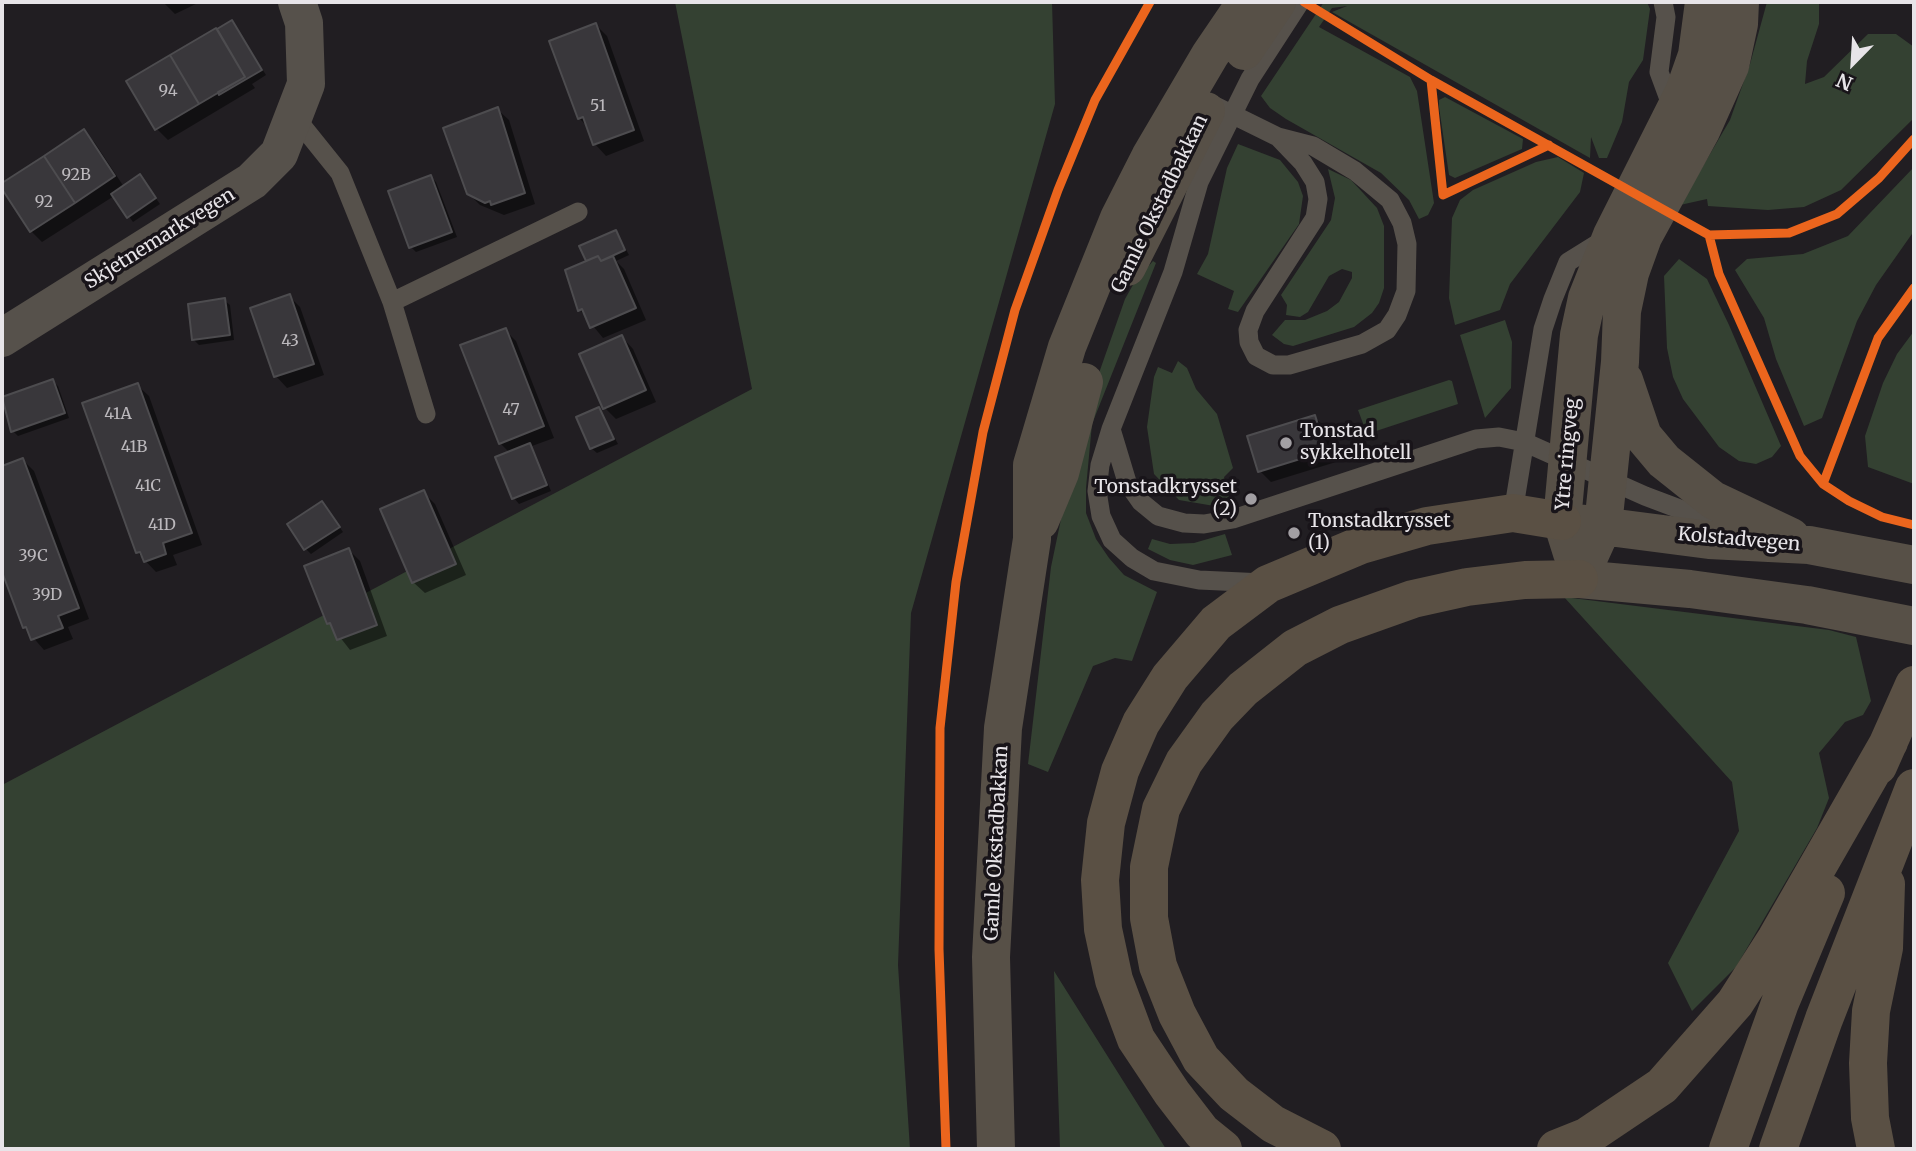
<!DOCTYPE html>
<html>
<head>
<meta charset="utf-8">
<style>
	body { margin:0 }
	#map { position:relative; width:1916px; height:1151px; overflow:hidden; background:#211e22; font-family:Merriweather,serif }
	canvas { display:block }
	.frame { position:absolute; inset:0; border:4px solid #e7e4e8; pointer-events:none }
	.north { position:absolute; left:1818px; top:28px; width:70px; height:70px; -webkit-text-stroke:5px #181419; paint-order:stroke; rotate:204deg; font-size:19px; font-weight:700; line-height:28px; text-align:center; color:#e7e4e8 }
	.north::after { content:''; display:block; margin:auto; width:24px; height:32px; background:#e7e4e8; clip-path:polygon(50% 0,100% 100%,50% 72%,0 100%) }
</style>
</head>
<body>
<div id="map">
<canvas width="1916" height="1151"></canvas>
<div class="frame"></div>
<div class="north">N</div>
</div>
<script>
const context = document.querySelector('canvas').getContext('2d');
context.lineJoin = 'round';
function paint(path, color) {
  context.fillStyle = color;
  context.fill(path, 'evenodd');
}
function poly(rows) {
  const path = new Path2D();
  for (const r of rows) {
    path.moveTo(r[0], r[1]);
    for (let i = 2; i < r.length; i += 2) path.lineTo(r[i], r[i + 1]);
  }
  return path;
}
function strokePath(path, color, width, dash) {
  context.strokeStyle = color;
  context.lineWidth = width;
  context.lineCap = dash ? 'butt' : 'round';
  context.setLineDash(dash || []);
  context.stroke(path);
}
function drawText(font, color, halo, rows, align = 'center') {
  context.font = font + ' Merriweather,serif';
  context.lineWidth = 7;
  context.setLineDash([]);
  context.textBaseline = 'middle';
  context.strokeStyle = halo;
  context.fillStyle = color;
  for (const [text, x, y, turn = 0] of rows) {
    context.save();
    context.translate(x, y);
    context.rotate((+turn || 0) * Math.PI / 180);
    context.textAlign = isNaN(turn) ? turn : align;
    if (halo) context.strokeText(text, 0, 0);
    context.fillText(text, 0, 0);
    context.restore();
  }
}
paint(poly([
	[675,2,1052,2,1055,104,911,613,898,965,910,1149,2,1149,2,785,752,389],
	[1324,2,1647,2,1650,9,1643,60,1629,82,1622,122,1607,158,1599,158,1591,137,1590,158,1332,12,1347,6,1332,8,1319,27,1410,77,1417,91,1434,203,1428,215,1419,219,1409,200,1381,173,1286,119,1270,108,1261,96],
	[1767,2,1819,2,1819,24,1807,61,1805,84,1824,77,1868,34,1896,34,1914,47,1914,118,1841,190,1804,207,1768,210,1708,206,1707,199,1680,205,1730,120,1750,64],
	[1445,97,1523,139,1522,149,1455,178,1449,175,1439,107,1439,100],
	[1238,144,1280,160,1298,182,1303,196,1299,224,1238,312,1228,309,1234,291,1197,274,1208,254,1227,168],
	[1558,157,1584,173,1580,192,1510,284,1500,310,1455,325,1449,298,1452,218,1460,200,1473,190,1536,162],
	[1914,167,1914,231,1876,285,1857,321,1822,418,1804,426,1776,359,1764,318,1735,270,1747,259,1803,254,1848,236],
	[1328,169,1351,180,1377,208,1384,226,1384,288,1379,303,1372,313,1354,327,1293,346,1284,344,1272,335,1285,320,1305,320,1327,311,1339,302,1352,278,1352,272,1342,269,1329,276,1308,312,1300,317,1286,315,1287,305,1281,295,1331,220,1335,198],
	[1679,259,1707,279,1729,325,1781,446,1772,457,1756,464,1739,461,1719,447,1683,399,1673,377,1667,348,1664,276],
	[1153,261,1156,263,1092,424,1086,488,1086,513,1096,539,1109,558,1124,575,1157,592,1132,661,1115,658,1093,666,1048,772,1028,764,1051,567,1065,500,1099,373,1125,299,1134,283],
	[1505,320,1512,342,1511,388,1485,418,1460,335],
	[1914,331,1914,484,1868,467,1865,436,1883,383,1897,354],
	[1178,361,1187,368,1196,389,1217,414,1233,468,1224,477,1231,504,1226,508,1179,500,1154,474,1147,427,1154,377,1158,367,1172,373],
	[1449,380,1452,381,1458,404,1367,434,1358,410],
	[1225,534,1232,555,1193,565,1170,560,1148,549,1152,539,1170,544,1194,543],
	[1564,597,1829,630,1856,637,1871,701,1863,715,1845,722,1819,753,1829,798,1817,828,1736,967,1692,1011,1668,963,1739,831,1732,782],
	[1054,971,1166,1149,1060,1149]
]), '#344132');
paint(poly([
	[163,2,200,2,175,14],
	[232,22,266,75,252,84,255,88,168,140,157,129,217,31],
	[596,25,607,36,644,141,606,156,595,144,588,127,579,118],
	[497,109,509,120,535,204,504,215,480,205,468,193],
	[84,131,95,143,124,187,140,176,160,204,133,222,114,196,42,242,31,231,2,185],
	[431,177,436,182,457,237,416,252,411,247],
	[616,232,629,255,616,261,624,269,646,320,603,338,580,310,587,260],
	[289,296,300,307,324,375,287,388,276,376,252,309],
	[224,300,230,305,234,340,199,345,194,340],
	[505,330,516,341,554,438,532,446,551,491,519,504,514,498,497,458,510,453,500,443],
	[622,337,633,349,656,402,616,419,605,408],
	[52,381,58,386,69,418,18,436,13,431,2,399],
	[137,385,149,396,202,545,173,555,177,565,156,572,137,552],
	[599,409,618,444,597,453,591,448],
	[1314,417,1326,428,1336,462,1271,482,1260,471],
	[23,460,34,471,89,619,68,627,73,639,44,650,24,627,2,567,2,467],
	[423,492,435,504,466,575,425,593,413,582],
	[322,503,343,532,311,554,306,549],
	[349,550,360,561,387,636,350,650,329,623]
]), '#0007');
const building = poly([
	[232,20,262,70,219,95,218,92,245,77,217,29,232,20],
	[596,23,634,130,593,145,583,117,578,119,549,41,596,23],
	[216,28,245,77,199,104,170,55,216,28],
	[170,55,199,104,155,130,126,81,170,55],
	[498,107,525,193,491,205,490,201,485,203,467,194,443,128,498,107],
	[84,129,115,176,75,203,44,156,84,129],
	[44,156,75,203,30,232,2,189,2,183,44,156],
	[140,174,156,198,127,218,111,194,140,174],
	[431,175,452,232,409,248,388,191,431,175],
	[616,230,625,250,601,261,598,256,586,261,579,246,616,230],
	[598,256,601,261,613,256,636,308,590,328,582,309,578,311,565,270,598,256],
	[290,294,314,364,274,377,250,308,290,294],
	[225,298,230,335,192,340,188,304,225,298],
	[506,328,544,426,499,444,460,345,506,328],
	[622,335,646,390,603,409,579,354,622,335],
	[53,379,65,413,11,432,2,397,53,379],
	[138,383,192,533,163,543,166,554,144,562,140,552,136,553,82,403,138,383],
	[599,407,614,439,590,449,576,417,599,407],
	[1315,415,1326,451,1258,472,1247,436,1315,415],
	[530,443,547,485,512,499,495,457,530,443],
	[23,458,79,608,58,616,63,628,31,640,26,627,23,628,2,572,2,466,23,458],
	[424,490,456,564,412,583,380,509,424,490],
	[322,501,340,527,304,550,287,524,322,501],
	[349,548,377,625,337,640,330,623,327,624,304,566,349,548]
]);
paint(building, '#39373b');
strokePath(building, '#4d4c4f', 2);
strokePath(poly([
	[1663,2,1666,17,1659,72,1673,110],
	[1201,99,1278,137,1313,146,1355,171,1390,200,1402,223,1407,244,1406,291,1397,315,1387,330,1362,344,1289,365,1273,365,1256,356,1249,342,1248,330,1255,311,1315,218,1318,199,1315,182,1303,163,1278,137],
	[295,117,340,173,392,302,426,414],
	[392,302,578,212],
	[1111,429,1127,482,1141,502,1158,516,1184,523,1204,524,1233,519,1476,439,1499,437,1524,442,1645,496,1706,519,1738,527],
	[1513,513,1543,329,1553,299,1568,262,1605,239],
	[1264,583,1199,580,1154,571,1132,558,1112,540,1101,516,1097,491,1100,465,1111,429,1173,272,1199,182,1250,79,1300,2]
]), '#56514b', 19);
strokePath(poly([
	[2,338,252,181,279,154,306,84,304,23,297,2]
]), '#56514b', 38);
strokePath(poly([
	[1244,51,1277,2],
	[1127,267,1206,111],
	[1624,380,1643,436,1664,461,1713,500,1791,537],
	[1040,521,1060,473,1084,382],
	[1578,523,1709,540,1809,545,1914,565],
	[1572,553,1562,521,1579,335,1587,298,1612,235,1684,92,1697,55,1704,2],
	[1579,579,1603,526,1620,362,1622,311,1630,273,1643,237,1701,131,1730,66,1739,24,1740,2],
	[1579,579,1690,589,1807,605,1914,626],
	[996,1149,991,957,1003,728,1032,539,1032,465,1067,347,1119,218,1150,157,1210,55,1246,2]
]), '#575047', 38);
strokePath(poly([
	[1878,766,1914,685],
	[1223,1149,1202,1132,1172,1093,1136,1039,1114,980,1103,929,1100,880,1106,823,1120,771,1141,723,1170,677,1216,623,1268,584,1361,545,1427,526,1513,513,1562,521],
	[1322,1149,1273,1124,1234,1094,1201,1059,1177,1014,1158,966,1149,918,1149,867,1161,809,1184,762,1217,716,1243,689,1295,648,1340,625,1413,599,1467,587,1525,580,1579,579],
	[1556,1149,1586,1137,1662,1086,1735,1003,1776,939,1889,742],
	[1728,1149,1780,1003,1826,893],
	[1778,1149,1824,1019,1914,788],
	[1876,1149,1870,1118,1868,1063,1871,1011,1884,948,1886,884]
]), '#5a5044', 38);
strokePath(poly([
	[1304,2,1431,80,1709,235,1789,233,1837,214,1879,178,1914,139],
	[1431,80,1443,195,1549,145],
	[1709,235,1719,274,1800,456,1823,484,1849,501,1882,517,1914,525],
	[1823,484,1878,338,1914,288],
	[946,1149,939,949,940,728,956,582,983,432,1015,310,1058,190,1095,100,1150,2]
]), '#eb651d', 9);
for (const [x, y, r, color] of [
	[1286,443,7,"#a29fa3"],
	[1251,499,7,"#a29fa3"],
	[1294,533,7,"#a29fa3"]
]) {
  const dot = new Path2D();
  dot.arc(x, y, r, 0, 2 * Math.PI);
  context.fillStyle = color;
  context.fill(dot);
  strokePath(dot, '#181419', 2.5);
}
drawText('16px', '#bcb9bd', null, [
	["94",168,91],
	["51",598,106],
	["92B",76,175],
	["92",44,202],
	["43",290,341],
	["47",511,410],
	["41A",118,414],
	["41B",134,447],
	["41C",148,486],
	["41D",162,525],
	["39C",33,556],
	["39D",47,595]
]);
drawText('19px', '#e7e4e8', '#181419', [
	["Gamle Okstadbakkan",1160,204,-64],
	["Skjetnemarkvegen",160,239,-32],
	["Ytre ringveg",1568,454,-85],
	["Kolstadvegen",1739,540,5],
	["Gamle Okstadbakkan",997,843,-87]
]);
drawText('19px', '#e7e4e8', '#181419', [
	["Tonstad",1300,432],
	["sykkelhotell",1300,454],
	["Tonstadkrysset",1237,488,"right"],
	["(2)",1237,510,"right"],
	["Tonstadkrysset",1308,522],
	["(1)",1308,544]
], 'left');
</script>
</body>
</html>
